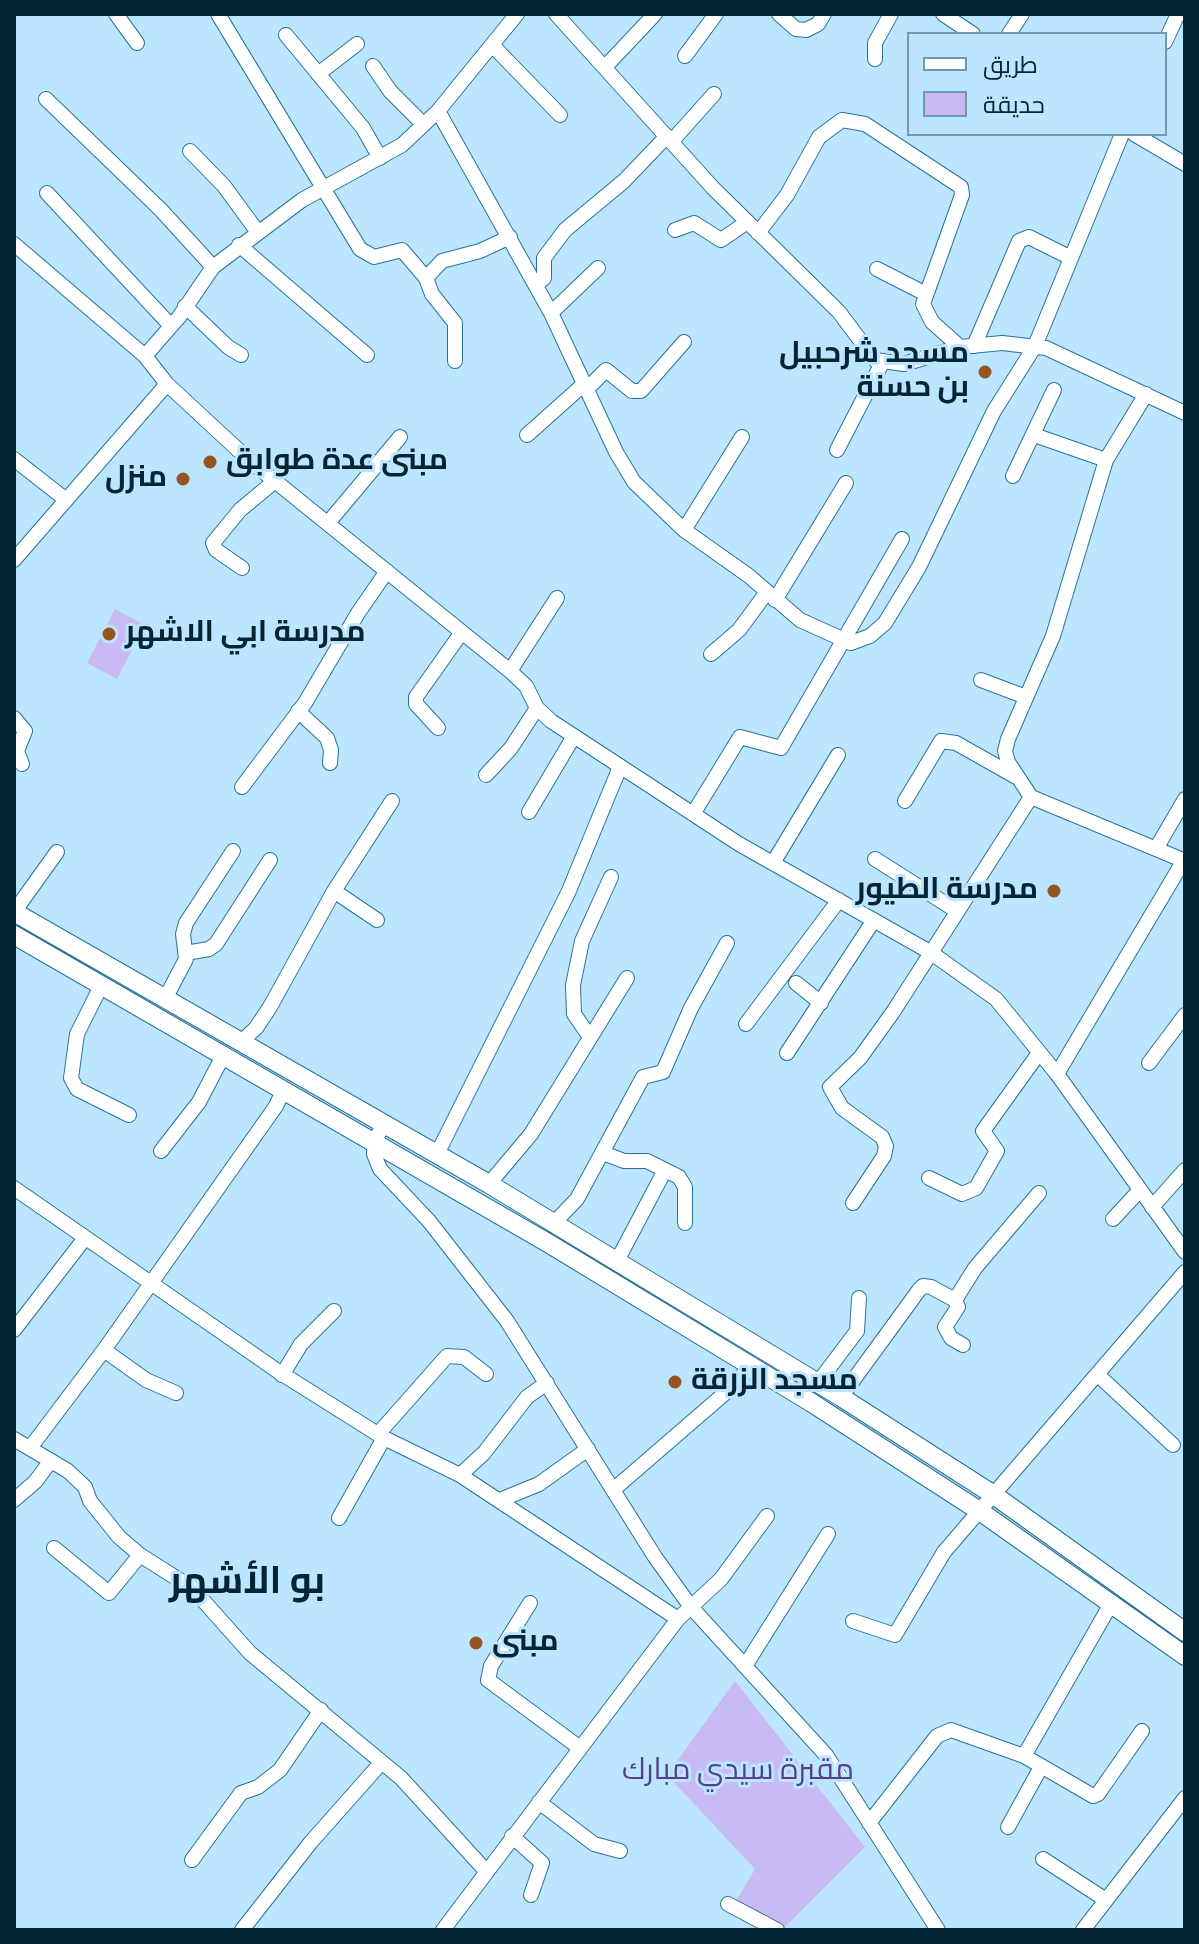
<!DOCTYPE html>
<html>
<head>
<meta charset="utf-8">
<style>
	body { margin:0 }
	#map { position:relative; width:1199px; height:1944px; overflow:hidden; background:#bce5ff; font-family:"Titillium Web",Cairo,sans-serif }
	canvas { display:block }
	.frame { position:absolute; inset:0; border:16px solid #052434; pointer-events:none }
	.legend { position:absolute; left:907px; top:32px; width:260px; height:104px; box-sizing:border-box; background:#bce5ff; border:2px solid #7398ae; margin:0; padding:10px 14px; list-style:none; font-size:24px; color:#052434 }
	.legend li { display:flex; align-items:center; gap:16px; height:40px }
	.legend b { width:40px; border:2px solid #7398ae }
</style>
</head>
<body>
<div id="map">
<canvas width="1199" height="1944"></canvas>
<div class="frame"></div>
<ul class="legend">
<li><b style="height:10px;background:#fff"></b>طريق</li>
<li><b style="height:22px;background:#c9baf6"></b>حديقة</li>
</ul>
</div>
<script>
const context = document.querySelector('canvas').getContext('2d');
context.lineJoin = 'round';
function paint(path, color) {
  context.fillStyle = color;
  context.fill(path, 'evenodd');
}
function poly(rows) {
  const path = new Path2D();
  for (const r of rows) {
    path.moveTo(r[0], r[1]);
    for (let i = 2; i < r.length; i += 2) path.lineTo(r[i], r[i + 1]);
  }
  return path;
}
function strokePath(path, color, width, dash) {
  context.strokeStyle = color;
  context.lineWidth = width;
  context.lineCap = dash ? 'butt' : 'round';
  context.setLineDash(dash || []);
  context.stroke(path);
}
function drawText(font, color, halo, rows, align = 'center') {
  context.font = font + ' "Titillium Web",Cairo,sans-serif';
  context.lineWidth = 6;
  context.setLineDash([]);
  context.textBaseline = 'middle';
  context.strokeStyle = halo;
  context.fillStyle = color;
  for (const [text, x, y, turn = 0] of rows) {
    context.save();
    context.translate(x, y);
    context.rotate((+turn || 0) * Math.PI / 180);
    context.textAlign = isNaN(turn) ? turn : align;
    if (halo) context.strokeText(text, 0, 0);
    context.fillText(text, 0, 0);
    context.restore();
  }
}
paint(poly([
	[115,609,145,625,117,679,87,663],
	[735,1681,865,1847,784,1928,736,1901,755,1869,667,1775]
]), '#c9baf6');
const minor = poly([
	[116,14,137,43],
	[218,14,360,249,374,257,402,250,426,278,432,294,455,323,455,361],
	[556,14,713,188,839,312,875,360,904,364,960,347,1002,343,1046,348,1185,413],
	[779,14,796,29,806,30,818,24,824,14],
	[943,14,973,34],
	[1009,34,1022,14],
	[286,35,363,128,380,158],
	[1165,42,1178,14],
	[492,45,560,115],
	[685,56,716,14],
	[875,59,875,43,891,14],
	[373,66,390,91,423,124],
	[605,67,655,14],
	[318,74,357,44],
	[46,99,161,210,213,267],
	[438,111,551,313,616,452,634,482,684,530,749,576,800,620,851,643,870,636,885,623,919,567,994,411,1035,346,1122,134],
	[1134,134,1185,164],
	[672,141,714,94],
	[190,151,224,186,257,231],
	[47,193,171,326],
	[675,230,694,223,721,240,746,223],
	[758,233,787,195,819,137,842,120,865,124,961,187,962,195,923,304,932,322,960,347],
	[14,244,145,356,167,384,249,460,510,671,526,686,537,708,551,721,739,844,930,952,996,999,1057,1074,1185,1252],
	[239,245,367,355],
	[877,269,926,294],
	[426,278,442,261,480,251,510,237],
	[536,285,544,278,544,258,565,230,624,181,667,136],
	[185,306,228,347,241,355],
	[551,313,598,268],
	[974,346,1019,241,1029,237,1071,258],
	[145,356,179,317,213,267,302,200,402,145,438,111,517,14],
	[586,390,606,370,632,391,641,391,684,342],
	[527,435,583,385],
	[1034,435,1106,460],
	[837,450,882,363],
	[14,459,65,499],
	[1013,476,1054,390],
	[328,523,400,437],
	[684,530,742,437],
	[14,560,167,384],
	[242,568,216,550,213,543,240,510,275,481],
	[775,600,846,483],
	[711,654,739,630,767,592],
	[510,671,557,598],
	[981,680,1026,697],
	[298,711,327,738,331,750,330,763],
	[14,718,25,731,17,751,22,764],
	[438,728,416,704,416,697,462,632],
	[486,775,511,748,537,708],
	[242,787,305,703,358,613,387,571],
	[1031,797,1008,762,1005,751,1008,739,1053,636,1106,460,1146,394],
	[905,801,941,741,956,743,1018,778],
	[529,812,574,736],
	[693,814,740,737,781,748,902,539],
	[1157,847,1185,799],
	[875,859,957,911],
	[773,863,838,755],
	[334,891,377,920],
	[14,912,57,852],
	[186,953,209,949,216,944,270,860],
	[796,983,821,1003],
	[100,988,77,1034,71,1078,77,1089,129,1115],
	[165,999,186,959,183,934,186,923,233,851],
	[746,1024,839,900],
	[590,1037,574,1014,573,985,582,941,611,877],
	[241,1042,256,1028,270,1007,334,891,392,801],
	[787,1053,874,920],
	[1149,1063,1185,1015],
	[1057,1074,1184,860],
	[384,1124,374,1142,374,1154,380,1169,429,1221,507,1321,655,1557,691,1607,826,1755,938,1930],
	[161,1151,199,1102,224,1054],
	[603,1153,624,1161,647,1161,679,1177,685,1187,685,1223],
	[437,1154,568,893,620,767],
	[929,1178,962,1194,976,1188,997,1151,983,1131,1039,1053],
	[489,1184,531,1134,627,978],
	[14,1188,279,1372,384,1438,460,1475,678,1619],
	[853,1203,884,1156,886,1146,882,1137,842,1108,830,1087,860,1058,893,1012,1031,797,1185,861],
	[1152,1207,1185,1170],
	[1113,1219,1140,1190],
	[553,1224,577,1199,643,1077,663,1072,691,1008,727,943],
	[617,1261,665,1170],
	[955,1300,958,1307,945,1327,951,1338,963,1345],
	[14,1330,85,1238],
	[104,1350,146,1380,176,1393],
	[1097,1374,1173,1445],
	[282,1375,301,1344,334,1311],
	[817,1384,857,1331,859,1298],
	[841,1397,919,1290,923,1286,931,1287,955,1300,975,1268,1039,1193],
	[378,1434,447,1356,464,1357,486,1374],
	[14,1439,68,1471,85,1487,90,1501,119,1537,140,1555,192,1588,250,1653,401,1778,486,1871],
	[30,1448,104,1350,276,1106,284,1089],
	[460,1475,484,1453,527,1397,547,1383],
	[613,1490,731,1388,751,1366],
	[14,1500,35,1482,50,1462],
	[500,1500,539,1484,588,1449],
	[339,1518,384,1438],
	[54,1548,109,1593,140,1555],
	[530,1603,491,1666,488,1680,580,1748],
	[853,1621,895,1635,944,1552,1185,1272],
	[745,1666,828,1534],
	[1024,1756,1112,1602],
	[539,1802,594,1844,620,1851],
	[869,1823,937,1736,951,1730,1024,1756,1093,1796,1098,1794,1142,1731],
	[1008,1827,1041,1767],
	[512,1836,542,1863,531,1895],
	[1043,1859,1106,1900],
	[192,1860,241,1793,258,1787,280,1770,321,1710],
	[728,1904,777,1930],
	[242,1930,311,1842,381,1763],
	[443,1930,678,1619,721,1579,767,1516],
	[1083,1930,1185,1798]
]);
const major = poly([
	[14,912,489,1184,841,1397,994,1495,1185,1632],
	[14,935,548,1243,812,1403,981,1512,1185,1656]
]);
strokePath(minor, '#297399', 16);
strokePath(major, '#297399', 20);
strokePath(minor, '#fff', 14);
strokePath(major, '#fff', 18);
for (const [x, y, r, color] of [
	[985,372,8,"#965420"],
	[210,462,8,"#965420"],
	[183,479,8,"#965420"],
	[109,634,8,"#965420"],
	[1054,891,8,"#965420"],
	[675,1382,8,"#965420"],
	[476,1643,8,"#965420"]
]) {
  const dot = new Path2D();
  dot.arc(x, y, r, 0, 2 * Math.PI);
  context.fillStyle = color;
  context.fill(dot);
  strokePath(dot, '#bce5ff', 3);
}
drawText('bold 30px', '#052434', '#bce5ff', [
	["مسجد شرحبيل",969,355,"right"],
	["بن حسنة",969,389,"right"],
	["مبنى عدة طوابق",226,462],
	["منزل",167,479,"right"],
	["مدرسة ابي الاشهر",125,634],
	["مدرسة الطيور",1038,891,"right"],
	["مسجد الزرقة",691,1382],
	["مبنى",492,1643]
], 'left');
drawText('30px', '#573e8d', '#bce5ff', [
	["مقبرة سيدي مبارك",738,1772]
]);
drawText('bold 38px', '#052434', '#bce5ff', [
	["بو الأشهر",247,1584]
]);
</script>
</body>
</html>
